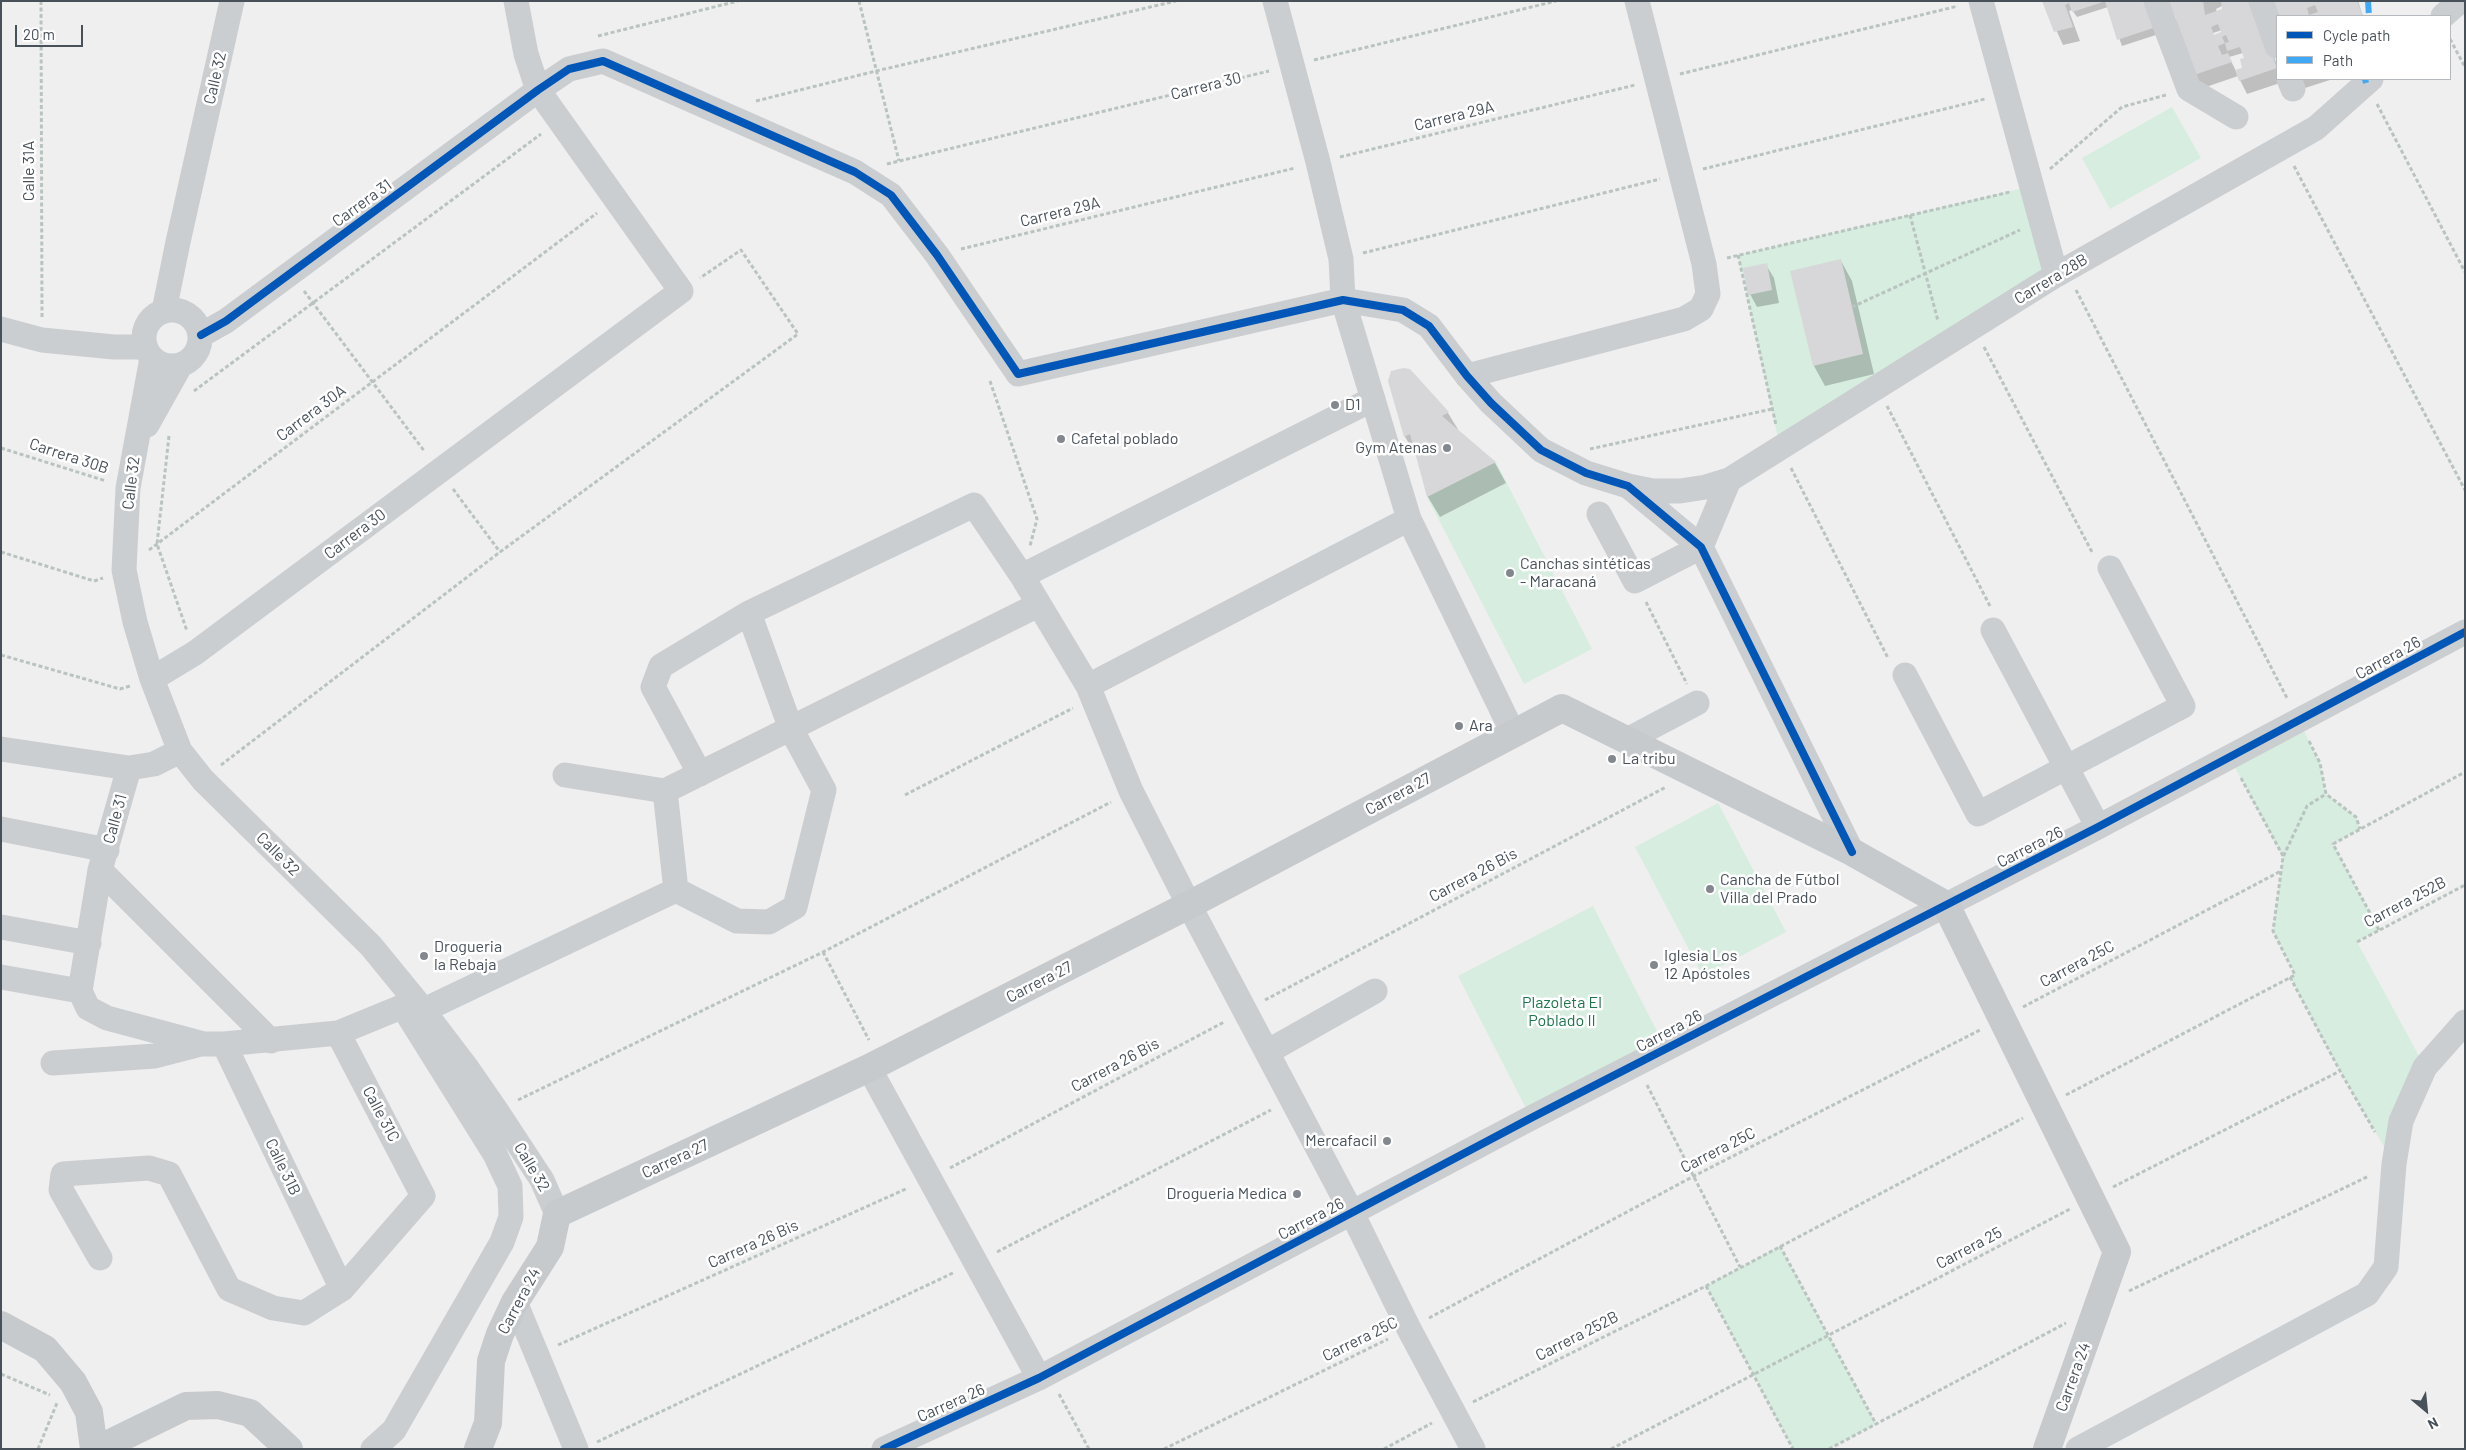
<!DOCTYPE html>
<html>
<head>
<meta charset="utf-8">
<style>
	body { margin:0 }
	#map { position:relative; width:2466px; height:1450px; overflow:hidden; background:#f0efef; font-family:Barlow,sans-serif }
	canvas { display:block }
	.frame { position:absolute; inset:0; border:2px solid #48515a; pointer-events:none }
	.legend { position:absolute; left:2276px; top:15px; width:175px; height:65px; box-sizing:border-box; background:#fff; border:1px solid #b6b9bd; margin:0; padding:6px 9px; list-style:none; font-size:15px; color:#48515a }
	.legend li { display:flex; align-items:center; gap:10px; height:25px }
	.legend b { width:25px; border:1px solid #b6b9bd }
	.north { position:absolute; left:2401px; top:1385px; width:50px; height:50px; -webkit-text-stroke:4px #fff; paint-order:stroke; rotate:152deg; font-size:14px; font-weight:700; line-height:20px; text-align:center; color:#48515a }
	.north::after { content:''; display:block; margin:auto; width:18px; height:22px; background:#48515a; clip-path:polygon(50% 0,100% 100%,50% 72%,0 100%) }
	.scale { position:absolute; left:15px; top:25px; width:68px; height:22px; box-sizing:border-box; border:2px solid #48515a; border-top:0; padding-left:6px; font-size:15px; line-height:18px; white-space:nowrap; color:#48515a; -webkit-text-stroke:4px #fff; paint-order:stroke }
</style>
</head>
<body>
<div id="map">
<canvas width="2466" height="1450"></canvas>
<div class="frame"></div>
<ul class="legend">
<li><b style="height:6px;background:#0057b8"></b>Cycle path</li>
<li><b style="height:6px;background:#3fa9f5"></b>Path</li>
</ul>
<div class="north">N</div>
<div class="scale">20 m</div>
</div>
<script>
const context = document.querySelector('canvas').getContext('2d');
context.lineJoin = 'round';
function paint(path, color) {
  context.fillStyle = color;
  context.fill(path, 'evenodd');
}
function poly(rows) {
  const path = new Path2D();
  for (const r of rows) {
    if (r.length === 3) {
      path.moveTo(r[0] + r[2], r[1]);
      path.arc(r[0], r[1], r[2], 0, 2 * Math.PI);
      continue;
    }
    path.moveTo(r[0], r[1]);
    for (let i = 2; i < r.length; i += 2) path.lineTo(r[i], r[i + 1]);
  }
  return path;
}
function strokePath(path, color, width, dash) {
  context.strokeStyle = color;
  context.lineWidth = width;
  context.lineCap = dash ? 'butt' : 'round';
  context.setLineDash(dash || []);
  context.stroke(path);
}
function drawText(font, color, halo, rows, align = 'center') {
  context.font = font + ' Barlow,sans-serif';
  context.lineWidth = 5;
  context.setLineDash([]);
  context.textBaseline = 'middle';
  context.strokeStyle = halo;
  context.fillStyle = color;
  for (const [text, x, y, turn = 0] of rows) {
    context.save();
    context.translate(x, y);
    context.rotate((+turn || 0) * Math.PI / 180);
    context.textAlign = isNaN(turn) ? turn : align;
    if (halo) context.strokeText(text, 0, 0);
    context.fillText(text, 0, 0);
    context.restore();
  }
}
paint(poly([
	[2172,107,2201,158,2110,209,2082,158],
	[2032,186,2056,275,1780,447,1738,255],
	[1496,462,1592,649,1524,684,1427,497],
	[2299,721,2320,763,2326,794,2356,817,2360,829,2333,844,2379,930,2357,942,2425,1067,2394,1164,2340,1071,2290,977,2295,974,2273,931,2283,857,2230,758],
	[1718,803,1786,932,1703,976,1635,847],
	[1593,906,1666,1049,1531,1118,1458,976],
	[1780,1246,1876,1424,1829,1449,1793,1449,1706,1286]
]), '#d6eddf');
paint(poly([
	[2043,1,2148,1,2159,34,2122,46,2108,7,2077,17,2072,10,2069,11,2080,41,2063,45],
	[2170,1,2254,1,2277,65,2277,79,2283,82,2247,94,2238,76,2203,88,2195,75,2178,19],
	[2222,6,2224,10,2217,12,2216,9],
	[2222,30,2223,33,2214,36,2213,33],
	[2243,53,2245,59,2244,68,2236,71,2229,57],
	[2273,1,2358,1,2363,16,2279,16],
	[2301,79,2333,79,2305,88],
	[1841,261,1852,281,1874,374,1825,386,1814,366],
	[1766,265,1774,278,1779,303,1757,307,1750,294],
	[1389,381,1448,413,1459,431,1495,463,1506,483,1440,517,1428,497,1417,456,1405,437]
]), '#0003');
paint(poly([
	[2042,1,2103,1,2103,2,2072,12,2069,3,2065,5,2073,27,2054,32],
	[2105,1,2148,1,2156,27,2117,40],
	[2168,1,2203,1,2205,15,2222,9,2221,1,2252,1,2277,68,2239,81,2235,70,2242,68,2240,59,2244,58,2240,47,2227,51,2225,43,2229,42,2226,35,2222,37,2225,43,2218,46,2222,55,2228,53,2232,62,2194,75,2174,19,2176,18],
	[2218,24,2221,32,2214,35,2211,27],
	[2273,1,2357,1,2363,16,2277,16],
	[2315,5,2318,12,2309,15,2307,8],
	[1841,259,1863,354,1813,366,1790,271],
	[1767,263,1772,290,1748,295,1743,268],
	[1403,368,1410,369,1449,412,1442,416,1496,462,1427,497,1410,434,1404,437,1388,381,1391,371]
]), '#d7d7d9');
strokePath(poly([
	[41,1,42,317],
	[859,1,899,161],
	[598,36,738,1],
	[2450,39,2465,67],
	[1314,60,1556,1],
	[1680,74,1958,6],
	[756,101,876,71,1176,1],
	[2377,104,2465,272],
	[1340,157,1635,85],
	[887,164,1269,71],
	[2294,166,2465,490],
	[1703,169,1985,99],
	[2050,169,2122,107,2166,95],
	[1910,215,1938,321],
	[961,249,1295,168],
	[1363,253,1660,179],
	[1738,255,1776,425],
	[1727,258,2010,192],
	[2076,290,2288,700],
	[304,291,425,452],
	[1852,307,2020,230],
	[1984,347,2093,554],
	[990,381,1037,519,1030,546],
	[194,391,541,134],
	[1887,406,1991,608],
	[169,436,157,544,187,631],
	[1,448,106,481],
	[1590,449,1772,409],
	[1791,468,1888,658],
	[453,489,500,552],
	[149,550,597,213],
	[1,552,94,581,103,578],
	[1646,602,1687,684],
	[1,655,120,689,130,686],
	[2309,741,2320,763,2326,794,2356,817,2360,829],
	[221,765,500,552,798,334,741,250,700,278],
	[2241,778,2283,856],
	[905,795,1073,708],
	[2379,930,2333,844,2465,772],
	[2357,942,2465,885],
	[823,952,869,1040],
	[2290,977,2340,1071,2375,1132],
	[1265,1000,1666,787],
	[2023,1007,2281,871],
	[1647,1085,1740,1267],
	[2066,1095,2295,975,2273,931,2283,857,2307,806,2326,794],
	[518,1100,823,952,1111,802],
	[950,1168,1224,1022],
	[2113,1187,2340,1071],
	[1780,1246,1876,1424],
	[997,1252,1271,1110],
	[1706,1286,1793,1449],
	[2129,1291,2369,1176],
	[1429,1318,1694,1176,1980,1030],
	[558,1345,908,1188],
	[1,1374,50,1395],
	[1059,1394,1089,1449],
	[1473,1402,1706,1286,2023,1118],
	[597,1442,955,1272],
	[38,1449,57,1403],
	[1164,1449,1388,1339],
	[1384,1449,1432,1423],
	[1611,1449,2070,1209],
	[1829,1449,2066,1323]
]), '#b9c4c0', 3, [4, 2.5]);
strokePath(poly([
	[1275,1,1318,162,1341,259,1343,300,1409,519,1513,733],
	[1981,1,2056,275],
	[2156,1,2189,89,2236,117],
	[2261,1,2277,46],
	[2443,16,2460,1],
	[2289,79,2293,89],
	[172,338,28],
	[164,311,178,242,232,1],
	[1,329,42,340,114,347,145,347],
	[201,335,226,321,538,90,569,69,603,61,855,172,891,195,937,255,1018,374,1343,300,1403,310,1429,326,1467,376,1491,403,1541,450,1586,473,1628,486,1701,547,1852,852],
	[152,358,128,488,124,570,135,622,152,679,180,751,203,780,371,946,416,1001,467,1068,496,1110,542,1180,557,1214],
	[1467,376,1684,319,1701,309,1708,294,1704,264,1637,1],
	[147,425,180,366],
	[1628,486,1653,491,1680,491,1706,487,1729,480,2056,275,2316,128,2371,79],
	[1599,514,1635,581,1701,547,1729,480],
	[1022,576,1373,399],
	[1993,630,2098,827],
	[1905,675,1978,814,2183,706,2110,568],
	[152,679,195,653,681,291,538,90,526,54,516,1],
	[1088,686,1409,519],
	[1627,740,1697,703],
	[1,749,129,768,154,764,180,751],
	[129,768,100,870,80,991,88,1008,107,1018,204,1044,224,1044,338,1033,416,1001],
	[700,774,653,687,661,666,749,613,974,505,1022,576,1088,686,1131,791,1189,905,1352,1213,1409,1329,1473,1449],
	[565,775,665,791,1038,605],
	[665,791,676,890],
	[1,829,107,850],
	[100,870,271,1041],
	[676,890,737,921,769,922,795,907,824,790,791,729,749,613],
	[1,927,89,943],
	[1,977,80,991],
	[424,1010,676,890],
	[224,1044,342,1289],
	[1267,1052,1375,991],
	[53,1063,155,1056,201,1044],
	[869,1068,1039,1378],
	[100,1258,61,1190,63,1174,149,1168,169,1174,229,1289,273,1308,304,1313,342,1289,423,1196,338,1033],
	[515,1302,576,1449],
	[373,1449,394,1430,502,1242,511,1217,510,1186,495,1154,405,1010],
	[884,1449,1039,1378,1531,1118,2098,827,2465,632],
	[2078,1449,2367,1294,2386,1267,2394,1164,2401,1121,2425,1067,2465,1022]
]), '#cbced0', 25);
strokePath(poly([
	[1,1325,45,1349,73,1382,89,1412,94,1449],
	[98,1449,186,1406,218,1405,250,1413,289,1449],
	[478,1449,488,1423,491,1361,500,1334,515,1302,550,1247,557,1214,869,1068,1189,905,1562,708,1852,852,1946,905,2117,1252,2047,1449]
]), '#c7cacd', 28);
strokePath(poly([
	[2368,1,2369,16],
	[2365,79,2366,83]
]), '#3fa9f5', 6, [12, 6]);
strokePath(poly([
	[201,335,226,321,538,90,569,69,603,61,855,172,891,195,937,255,1018,374,1343,300,1403,310,1429,326,1467,376,1491,403,1541,450,1586,473,1628,486,1701,547,1852,852],
	[884,1449,1039,1378,1531,1118,2098,827,2465,632]
]), '#0057b8', 8);
for (const [x, y, r, color] of [
	[1335,405,5,"#83888e"],
	[1061,439,5,"#83888e"],
	[1447,448,5,"#83888e"],
	[1510,573,5,"#83888e"],
	[1459,726,5,"#83888e"],
	[1612,759,5,"#83888e"],
	[1710,889,5,"#83888e"],
	[424,956,5,"#83888e"],
	[1654,965,5,"#83888e"],
	[1387,1141,5,"#83888e"],
	[1297,1194,5,"#83888e"]
]) {
  const dot = new Path2D();
  dot.arc(x, y, r, 0, 2 * Math.PI);
  context.fillStyle = color;
  context.fill(dot);
  strokePath(dot, '#fff', 2);
}
drawText('16px', '#48515a', '#fff', [
	["Calle 32",215,78,-77],
	["Carrera 30",1206,86,-14],
	["Carrera 29A",1454,116,-14],
	["Calle 31A",29,171,-90],
	["Carrera 31",362,203,-36],
	["Carrera 29A",1060,212,-14],
	["Carrera 28B",2051,279,-31],
	["Carrera 30A",311,413,-37],
	["Carrera 30B",69,456,18],
	["Calle 32",131,483,-83],
	["Carrera 30",355,534,-37],
	["Carrera 26",2388,658,-29],
	["Carrera 27",1398,794,-28],
	["Calle 31",115,819,-75],
	["Carrera 26",2030,847,-27],
	["Calle 32",278,854,45],
	["Carrera 26 Bis",1473,875,-28],
	["Carrera 252B",2405,902,-28],
	["Carrera 25C",2077,964,-28],
	["Carrera 27",1039,982,-27],
	["Carrera 26",1669,1031,-28],
	["Carrera 26 Bis",1115,1065,-28],
	["Calle 31C",381,1114,62],
	["Carrera 25C",1718,1150,-27],
	["Carrera 27",675,1159,-25],
	["Calle 31B",283,1167,64],
	["Calle 32",532,1167,59],
	["Carrera 26",1311,1219,-28],
	["Carrera 26 Bis",753,1244,-24],
	["Carrera 25",1969,1248,-28],
	["Carrera 24",519,1301,-62],
	["Carrera 252B",1577,1336,-27],
	["Carrera 25C",1360,1339,-26],
	["Carrera 24",2073,1377,-70],
	["Carrera 26",951,1403,-24]
]);
drawText('16px', '#48515a', '#fff', [
	["D1",1345,405],
	["Cafetal poblado",1071,439],
	["Gym Atenas",1437,448,"right"],
	["Canchas sintéticas",1520,564],
	["- Maracaná",1520,582],
	["Ara",1469,726],
	["La tribu",1622,759],
	["Cancha de Fútbol",1720,880],
	["Villa del Prado",1720,898],
	["Drogueria",434,947],
	["la Rebaja",434,965],
	["Iglesia Los",1664,956],
	["12 Apóstoles",1664,974],
	["Mercafacil",1377,1141,"right"],
	["Drogueria Medica",1287,1194,"right"]
], 'left');
drawText('16px', '#1f764c', '#fff', [
	["Plazoleta El",1562,1003],
	["Poblado II",1562,1021]
]);
</script>
</body>
</html>
